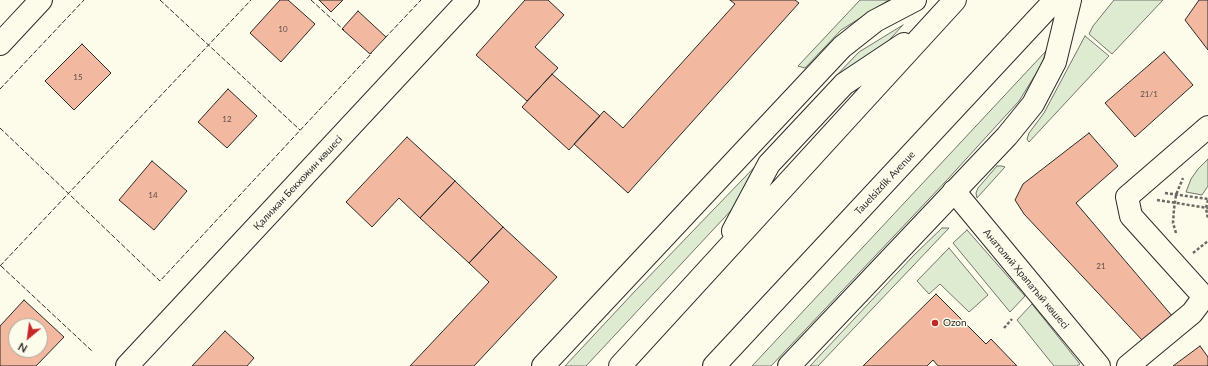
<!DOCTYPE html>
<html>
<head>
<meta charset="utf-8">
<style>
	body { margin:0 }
	#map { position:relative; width:1208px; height:366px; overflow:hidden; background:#fdfbea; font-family:Lato,sans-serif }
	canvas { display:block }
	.north { position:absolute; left:8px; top:318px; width:40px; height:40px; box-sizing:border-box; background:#fdfbea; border:1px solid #a9a89e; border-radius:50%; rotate:209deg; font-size:11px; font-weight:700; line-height:16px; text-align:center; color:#2b2b2b }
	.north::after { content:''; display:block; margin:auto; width:14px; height:18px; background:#c62828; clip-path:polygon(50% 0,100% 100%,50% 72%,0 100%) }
</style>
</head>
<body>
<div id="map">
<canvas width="1208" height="366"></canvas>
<div class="north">N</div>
</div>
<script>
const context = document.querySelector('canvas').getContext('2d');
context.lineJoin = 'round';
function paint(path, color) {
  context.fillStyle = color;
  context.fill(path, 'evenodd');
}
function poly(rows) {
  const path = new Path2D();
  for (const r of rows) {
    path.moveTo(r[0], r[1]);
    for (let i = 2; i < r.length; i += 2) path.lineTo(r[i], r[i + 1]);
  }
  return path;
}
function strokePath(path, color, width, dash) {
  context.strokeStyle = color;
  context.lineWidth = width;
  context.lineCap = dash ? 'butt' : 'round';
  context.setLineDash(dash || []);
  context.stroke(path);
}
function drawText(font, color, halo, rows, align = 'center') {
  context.font = font + ' Lato,sans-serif';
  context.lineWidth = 3;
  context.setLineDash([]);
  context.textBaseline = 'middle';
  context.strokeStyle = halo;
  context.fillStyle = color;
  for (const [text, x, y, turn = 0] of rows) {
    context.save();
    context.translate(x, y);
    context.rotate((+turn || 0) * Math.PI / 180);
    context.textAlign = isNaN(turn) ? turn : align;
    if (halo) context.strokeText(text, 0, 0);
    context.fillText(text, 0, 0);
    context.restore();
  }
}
const green = poly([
	[860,0,889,0,841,30,805,68,798,66,860,0],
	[1114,0,1163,0,1112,54,1089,34,1093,26,1114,0],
	[903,25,881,49,831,81,859,52,903,25],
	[1085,36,1109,56,1029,142,1027,139,1029,133,1044,113,1085,36],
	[1046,51,1042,64,1019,101,946,181,771,366,752,366,1046,51],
	[769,152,738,203,586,366,565,366,636,290,769,152],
	[1208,159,1208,186,1202,195,1186,192,1191,179,1198,169,1208,159],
	[997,166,1002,166,1005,167,977,198,976,193,978,188,997,166],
	[942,228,949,228,818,366,810,366,914,255,942,228],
	[967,230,1025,296,1010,312,953,243,967,230],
	[949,248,988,295,969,312,940,284,929,294,917,281,949,248],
	[1032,304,1080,364,1077,366,1054,366,1017,320,1032,304]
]);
paint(green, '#deebd1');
strokePath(green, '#74746e', 1);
const building = poly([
	[280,0,288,0,315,24,281,62,250,33,280,0],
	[319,0,343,0,331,12,319,0],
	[525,0,548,0,564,15,535,47,558,68,527,101,476,55,525,0],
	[730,0,795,0,799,3,628,193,574,144,604,111,623,128,735,4,730,0],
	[1199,0,1208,0,1208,50,1185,20,1199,0],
	[358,11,386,37,370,54,342,29,358,11],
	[82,44,111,73,74,110,45,81,82,44],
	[1164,52,1193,85,1135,137,1105,103,1164,52],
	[552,74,600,116,569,150,522,107,552,74],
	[228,89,257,116,227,148,198,122,228,89],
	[1089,133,1118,166,1076,203,1173,317,1142,340,1024,214,1015,200,1023,184,1089,133],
	[407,137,455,181,420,218,399,198,372,227,346,202,407,137],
	[152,161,187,191,154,230,119,200,152,161],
	[455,181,503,227,469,263,420,218,455,181],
	[503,227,557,277,474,366,410,366,489,282,469,263,503,227],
	[936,294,986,344,991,339,1017,366,938,366,933,360,927,366,863,366,936,294],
	[24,300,64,337,36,366,0,366,0,326,24,300],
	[16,326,40,326,40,350,16,350,16,326],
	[225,331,254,358,247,366,192,366,225,331],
	[1200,346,1208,357,1208,366,1173,366,1200,346]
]);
paint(building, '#f2b8a0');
strokePath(building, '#2b2b2b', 1);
const minor = poly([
	[0,44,41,0],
	[954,191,1099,366],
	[127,366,468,0],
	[1128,366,1192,313,1204,297,1131,216,1127,197,1208,127]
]);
const major = poly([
	[733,231,769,164,844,84,904,44],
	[543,366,842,47,875,21,915,0],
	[620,366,955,0],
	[714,366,1055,0],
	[789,366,1007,136,1033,104,1055,62,1070,0]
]);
strokePath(minor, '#2b2b2b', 24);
strokePath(major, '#2b2b2b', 24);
strokePath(poly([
	[1165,193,1208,199],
	[1157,200,1208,208],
	[1208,200,1206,208,1208,219],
	[1176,233,1173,223,1174,209,1176,195,1183,178],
	[1193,253,1208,241],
	[1004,328,1012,319]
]), '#6a6964', 2.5, [3, 2]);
strokePath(minor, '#fdfbea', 22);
strokePath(major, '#fdfbea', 22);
strokePath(poly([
	[160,0,300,130],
	[311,0,344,30],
	[385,38,421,0],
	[0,89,84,0],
	[0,128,160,281,372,53],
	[0,266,251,0],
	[1,266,92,351]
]), '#2b2b2b', 1, [5, 2]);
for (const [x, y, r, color] of [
	[935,323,4,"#c62828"]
]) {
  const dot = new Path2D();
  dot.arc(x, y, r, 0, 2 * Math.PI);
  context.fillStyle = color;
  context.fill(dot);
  strokePath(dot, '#fdfbea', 1.5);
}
drawText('8px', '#5d4e48', null, [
	["10",283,29],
	["15",78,77],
	["21/1",1149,94],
	["12",227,119],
	["14",153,195],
	["21",1101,266]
]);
drawText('10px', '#2b2b2b', '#fdfbea', [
	["Қалижан Бекхожин көшесі",298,183,-47],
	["Tauelsizdik Avenue",885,183,-47],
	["Анатолий Храпатый көшесі",1026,279,50]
]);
drawText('10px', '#2b2b2b', '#fdfbea', [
	["Ozon",943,323]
], 'left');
</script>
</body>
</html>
